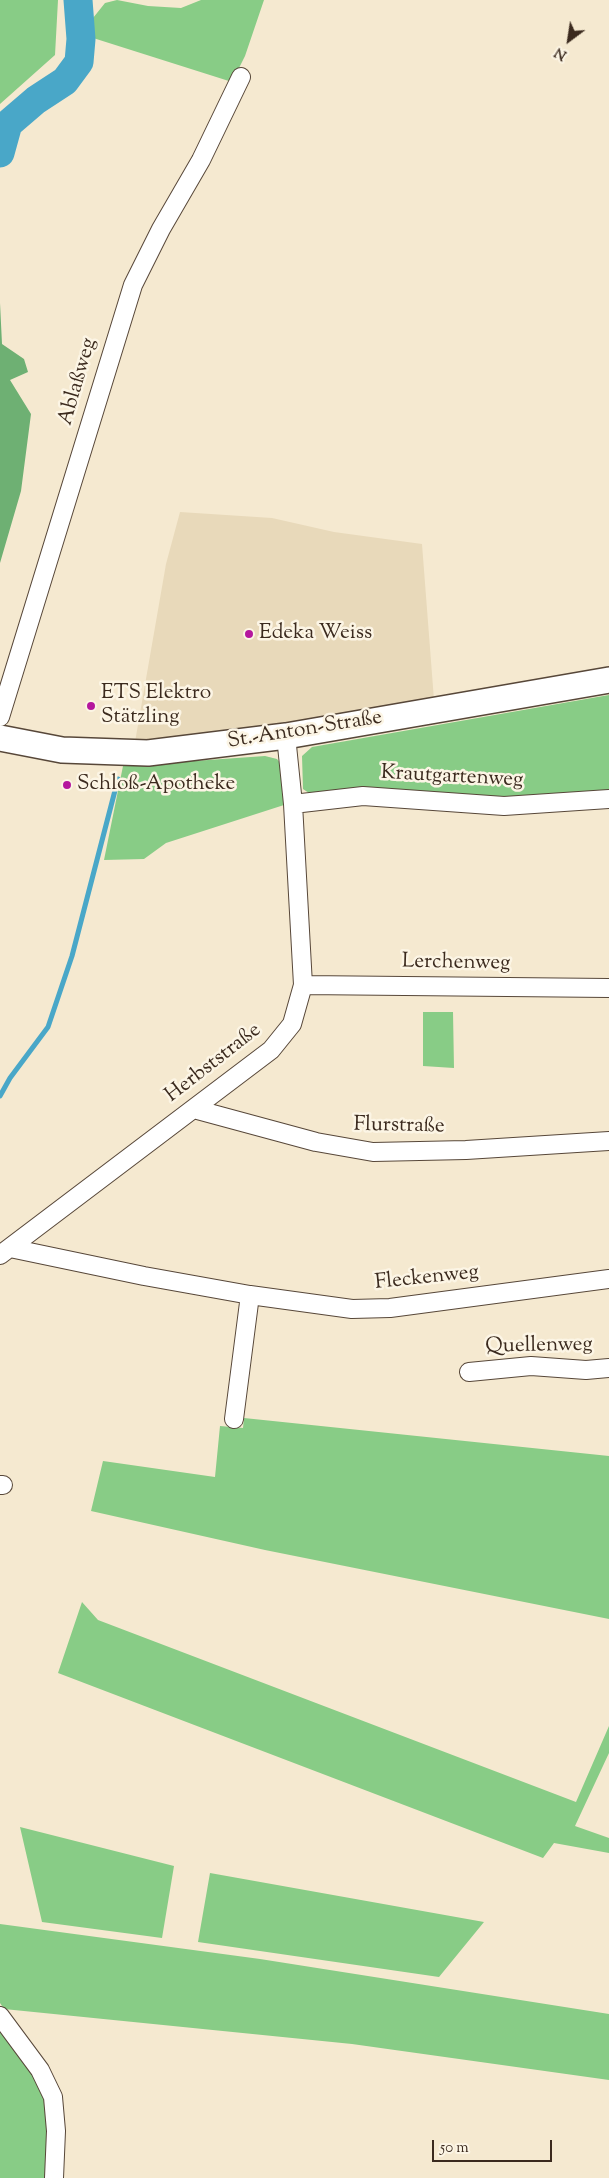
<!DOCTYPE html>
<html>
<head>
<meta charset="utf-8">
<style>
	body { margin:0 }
	#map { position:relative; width:609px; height:2178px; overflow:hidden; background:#f5e9d0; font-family:"Sorts Mill Goudy",serif }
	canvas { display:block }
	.north { position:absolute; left:544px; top:15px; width:50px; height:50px; -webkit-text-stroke:4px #fcf5e5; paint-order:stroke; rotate:211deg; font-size:14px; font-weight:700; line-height:20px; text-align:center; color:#3b2a1e }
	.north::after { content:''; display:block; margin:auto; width:18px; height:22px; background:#3b2a1e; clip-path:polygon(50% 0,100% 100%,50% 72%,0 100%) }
	.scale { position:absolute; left:432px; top:2140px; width:120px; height:22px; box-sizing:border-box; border:2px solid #3b2a1e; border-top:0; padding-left:6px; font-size:15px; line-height:18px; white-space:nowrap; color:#3b2a1e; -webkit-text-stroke:4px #fcf5e5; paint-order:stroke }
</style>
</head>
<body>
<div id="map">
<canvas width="609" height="2178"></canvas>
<div class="north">N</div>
<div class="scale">50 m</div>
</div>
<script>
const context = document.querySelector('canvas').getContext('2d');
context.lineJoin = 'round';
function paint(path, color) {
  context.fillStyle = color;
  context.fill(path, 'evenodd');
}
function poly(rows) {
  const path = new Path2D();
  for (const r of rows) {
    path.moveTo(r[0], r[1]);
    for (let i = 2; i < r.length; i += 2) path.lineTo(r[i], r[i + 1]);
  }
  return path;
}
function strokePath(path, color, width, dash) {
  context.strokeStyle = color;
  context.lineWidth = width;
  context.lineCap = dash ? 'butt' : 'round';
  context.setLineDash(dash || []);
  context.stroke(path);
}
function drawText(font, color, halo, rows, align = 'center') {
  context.font = font + ' "Sorts Mill Goudy",serif';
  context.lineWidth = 5;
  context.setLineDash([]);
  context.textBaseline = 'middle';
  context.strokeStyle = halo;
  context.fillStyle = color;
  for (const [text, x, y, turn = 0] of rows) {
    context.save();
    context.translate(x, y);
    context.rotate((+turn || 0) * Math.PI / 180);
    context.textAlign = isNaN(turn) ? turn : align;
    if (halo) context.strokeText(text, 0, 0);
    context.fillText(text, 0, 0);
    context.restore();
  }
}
paint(poly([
	[180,512,272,518,334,532,422,544,434,700,282,727,135,742,166,564]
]), '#e8d9ba');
paint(poly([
	[0,0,58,0,55,55,0,104],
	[117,0,148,6,181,8,201,0,264,0,245,56,232,82,90,37,93,18,105,3],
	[609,695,609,790,485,800,312,795,303,789,302,756,312,747],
	[265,756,277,759,283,767,284,805,166,843,144,859,104,860,123,766],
	[423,1012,453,1012,454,1068,423,1066],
	[244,1418,609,1456,609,1619,265,1550,91,1511,103,1461,215,1477,220,1426,243,1428],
	[82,1602,98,1620,576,1802,609,1726,609,1753,575,1826,609,1838,609,1853,554,1843,543,1858,58,1673],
	[20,1827,174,1866,162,1938,42,1922],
	[210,1873,484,1922,439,1977,198,1942],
	[0,1924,260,1959,609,2014,609,2080,352,2044,4,2009,0,2003],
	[0,2025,38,2075,49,2109,48,2178,0,2178]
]), '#88cc86');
paint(poly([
	[0,303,2,344,24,359,28,372,10,380,31,414,21,491,0,563]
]), '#6eb073');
strokePath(poly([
	[0,1096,10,1078,48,1027,72,956,118,779]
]), '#49a7c8', 5);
strokePath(poly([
	[0,153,8,124,36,100,65,81,79,62,81,39,78,0]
]), '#49a7c8', 29);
const street = poly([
	[0,717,133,285,161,229,201,160,241,77],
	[293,804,363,796,504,806,609,799],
	[303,985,609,988],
	[194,1109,316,1142,373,1152,466,1150,609,1141],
	[10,1248,144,1276,250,1295,352,1309,390,1308,609,1279],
	[0,1255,271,1050,292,1024,303,985,293,804,286,736],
	[469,1372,531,1366,586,1370,609,1368],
	[234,1419,250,1295],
	[0,1485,3,1485],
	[0,2016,40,2070,53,2097,56,2131,54,2178]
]);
const secondary = poly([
	[0,738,62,750,148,753,286,736,609,680]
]);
strokePath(street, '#574739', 20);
strokePath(secondary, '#574739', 28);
strokePath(street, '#fff', 18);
strokePath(secondary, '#fff', 25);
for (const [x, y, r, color] of [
	[249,634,5,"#b5179e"],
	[91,706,5,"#b5179e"],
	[67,785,5,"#b5179e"]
]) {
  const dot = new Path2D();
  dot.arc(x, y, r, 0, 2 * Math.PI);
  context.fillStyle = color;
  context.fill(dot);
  strokePath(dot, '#fcf5e5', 2);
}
drawText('21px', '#3b2a1e', '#fcf5e5', [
	["Ablaßweg",79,382,-74],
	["St.-Anton-Straße",305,731,-9],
	["Krautgartenweg",452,778,3],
	["Lerchenweg",456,964,1],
	["Herbststraße",214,1064,-38],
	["Flurstraße",399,1127,1],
	["Fleckenweg",427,1279,-6],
	["Quellenweg",539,1347,-1]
]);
drawText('21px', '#3b2a1e', '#fcf5e5', [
	["Edeka Weiss",259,634],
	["ETS Elektro",101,694],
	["Stätzling",101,718],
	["Schloß-Apotheke",77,785]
], 'left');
</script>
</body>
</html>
